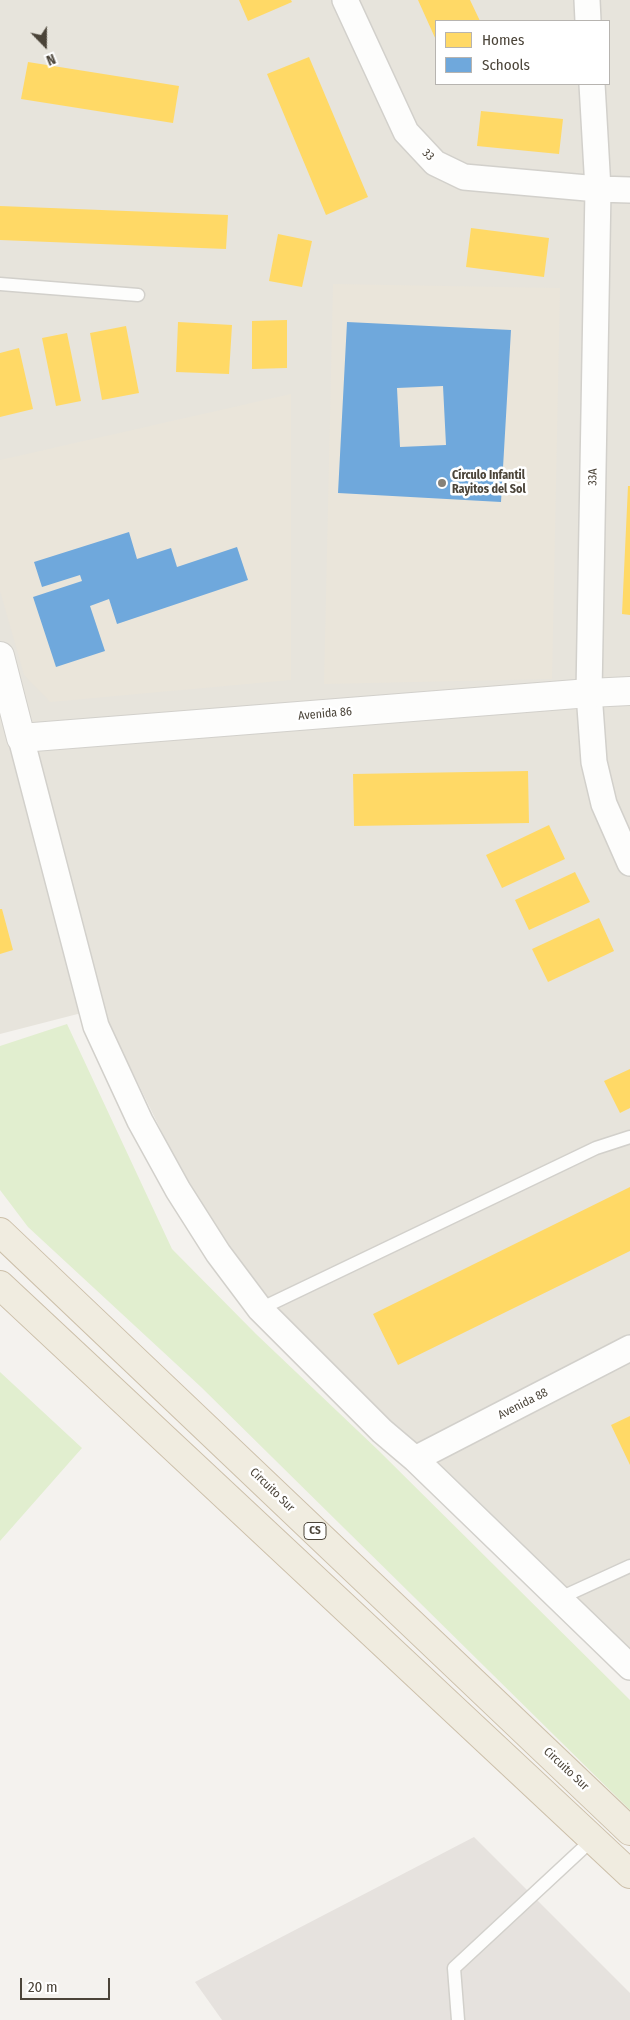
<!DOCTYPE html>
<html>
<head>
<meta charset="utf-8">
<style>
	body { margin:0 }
	#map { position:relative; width:630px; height:2020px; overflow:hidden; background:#f4f2ee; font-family:"Fira Sans Condensed",sans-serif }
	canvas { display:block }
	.legend { position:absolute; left:435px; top:20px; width:175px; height:65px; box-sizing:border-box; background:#fff; border:1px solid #b7b4b0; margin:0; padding:6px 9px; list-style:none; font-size:15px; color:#4b4439 }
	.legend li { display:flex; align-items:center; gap:10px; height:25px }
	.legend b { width:25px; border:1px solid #b7b4b0 }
	.north { position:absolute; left:20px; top:20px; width:50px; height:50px; -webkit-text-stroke:4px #fff; paint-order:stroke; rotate:158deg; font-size:14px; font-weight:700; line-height:20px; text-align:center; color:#4b4439 }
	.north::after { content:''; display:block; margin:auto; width:18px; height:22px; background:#4b4439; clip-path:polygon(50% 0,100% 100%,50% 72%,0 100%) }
	.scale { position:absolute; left:20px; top:1978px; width:90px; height:22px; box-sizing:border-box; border:2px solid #4b4439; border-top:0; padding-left:6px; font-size:15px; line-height:18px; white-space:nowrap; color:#4b4439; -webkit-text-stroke:4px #fff; paint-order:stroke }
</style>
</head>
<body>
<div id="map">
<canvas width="630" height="2020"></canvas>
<ul class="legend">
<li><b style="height:14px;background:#ffd966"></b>Homes</li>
<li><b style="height:14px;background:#6fa8dc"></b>Schools</li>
</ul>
<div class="north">N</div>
<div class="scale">20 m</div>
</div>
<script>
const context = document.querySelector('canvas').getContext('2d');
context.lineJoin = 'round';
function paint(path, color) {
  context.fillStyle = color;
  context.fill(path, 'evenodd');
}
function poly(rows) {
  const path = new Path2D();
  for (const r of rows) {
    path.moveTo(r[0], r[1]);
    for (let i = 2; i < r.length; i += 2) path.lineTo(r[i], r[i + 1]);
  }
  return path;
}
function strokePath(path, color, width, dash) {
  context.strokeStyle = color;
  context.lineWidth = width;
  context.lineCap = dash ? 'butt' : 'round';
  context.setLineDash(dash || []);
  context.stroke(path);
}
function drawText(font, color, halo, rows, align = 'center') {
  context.font = font + ' "Fira Sans Condensed",sans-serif';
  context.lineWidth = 5;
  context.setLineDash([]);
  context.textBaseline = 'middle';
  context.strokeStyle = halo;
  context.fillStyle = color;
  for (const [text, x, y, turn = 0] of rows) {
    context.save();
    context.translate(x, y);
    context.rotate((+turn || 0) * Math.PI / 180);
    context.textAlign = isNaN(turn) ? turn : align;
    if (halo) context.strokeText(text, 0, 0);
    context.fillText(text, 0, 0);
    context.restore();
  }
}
paint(poly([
	[0,0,630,0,630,1673,227,1265,101,1008,0,1034],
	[436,21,609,21,609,84,436,84]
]), '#e7e4dc');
paint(poly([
	[474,1837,630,1993,630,2020,222,2020,195,1982]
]), '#e6e2de');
paint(poly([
	[333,284,560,288,552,679,324,684],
	[291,394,291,680,50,702,24,675,0,591,0,460]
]), '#eae5da');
paint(poly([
	[67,1024,172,1249,256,1334,378,1450,630,1700,630,1810,201,1387,28,1227,0,1190,0,1046],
	[0,1372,82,1448,0,1541]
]), '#e1eecf');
paint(poly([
	[239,0,291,0,292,2,248,21],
	[418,0,470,0,480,21,436,21,436,40],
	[309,57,368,197,326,215,267,74],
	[28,62,179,86,173,123,21,99],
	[481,111,563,119,559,154,477,146],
	[0,206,228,215,226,249,0,240],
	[471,228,549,238,544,277,466,267],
	[278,234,312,241,302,287,269,281],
	[287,320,287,368,252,369,252,321],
	[178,322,232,325,229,374,176,372],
	[126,326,139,393,102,400,90,333],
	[67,333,81,401,56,406,42,338],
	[19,348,33,409,0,417,0,353],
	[628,486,630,486,630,615,622,614],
	[528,771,529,823,354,826,353,774],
	[549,825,565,859,502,888,486,855],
	[575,872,590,902,529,930,515,900],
	[0,909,2,909,13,950,0,954],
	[599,918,614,951,548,982,532,949],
	[630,1069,630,1108,620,1113,604,1081],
	[630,1187,630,1251,398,1365,373,1314],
	[630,1416,630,1465,611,1425]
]), '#ffd966');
paint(poly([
	[347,322,511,330,501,502,338,493],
	[443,386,446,445,400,447,397,388],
	[129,532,137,559,171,548,177,567,237,547,248,580,117,624,109,599,90,606,105,651,56,667,33,597,82,581,80,575,42,587,34,562]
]), '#6fa8dc');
const service = poly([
	[0,284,138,295],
	[260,1309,596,1148,630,1137],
	[560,1598,630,1566],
	[458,2020,454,1968,594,1838]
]);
const minor = poly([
	[345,0,406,132,435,163,464,177,598,189,630,190],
	[587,0,588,21],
	[592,84,598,189,589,693,594,762,604,804,630,863],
	[21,738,96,1026,140,1121,178,1190,218,1253,260,1309,382,1431,415,1459,630,1667],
	[415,1459,630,1348]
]);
const tertiary = poly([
	[0,656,21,738,589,693,630,691]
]);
const trunk = poly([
	[0,1232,630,1831],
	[0,1285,630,1874]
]);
strokePath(service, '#d2d0cb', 15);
strokePath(minor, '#d2d0cb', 28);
strokePath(tertiary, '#d2d0cb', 30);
strokePath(trunk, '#ccbfa9', 30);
strokePath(service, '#fdfdfc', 12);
strokePath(minor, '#fdfdfc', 25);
strokePath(tertiary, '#fdfdfc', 28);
strokePath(trunk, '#f0ece0', 28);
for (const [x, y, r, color] of [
	[442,483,5,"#868178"]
]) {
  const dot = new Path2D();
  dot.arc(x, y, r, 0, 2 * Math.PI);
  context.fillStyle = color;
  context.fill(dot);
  strokePath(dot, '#fff', 2);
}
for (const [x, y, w] of [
	[315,1531,22]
]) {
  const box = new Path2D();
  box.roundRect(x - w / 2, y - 8.5, w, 17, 4);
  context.fillStyle = '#fff';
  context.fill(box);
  strokePath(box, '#4b4439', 1);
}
drawText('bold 11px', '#4b4439', null, [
	["CS",315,1531]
]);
drawText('12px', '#4b4439', '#fff', [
	["33",428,155,45],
	["33A",593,477,-89],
	["Avenida 86",325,714,-5],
	["Avenida 88",523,1404,-27],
	["Circuito Sur",272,1490,44],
	["Circuito Sur",566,1769,43]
]);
drawText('bold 12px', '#4b4439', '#fff', [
	["Círculo Infantil",452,476],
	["Rayitos del Sol",452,490]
], 'left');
</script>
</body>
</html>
